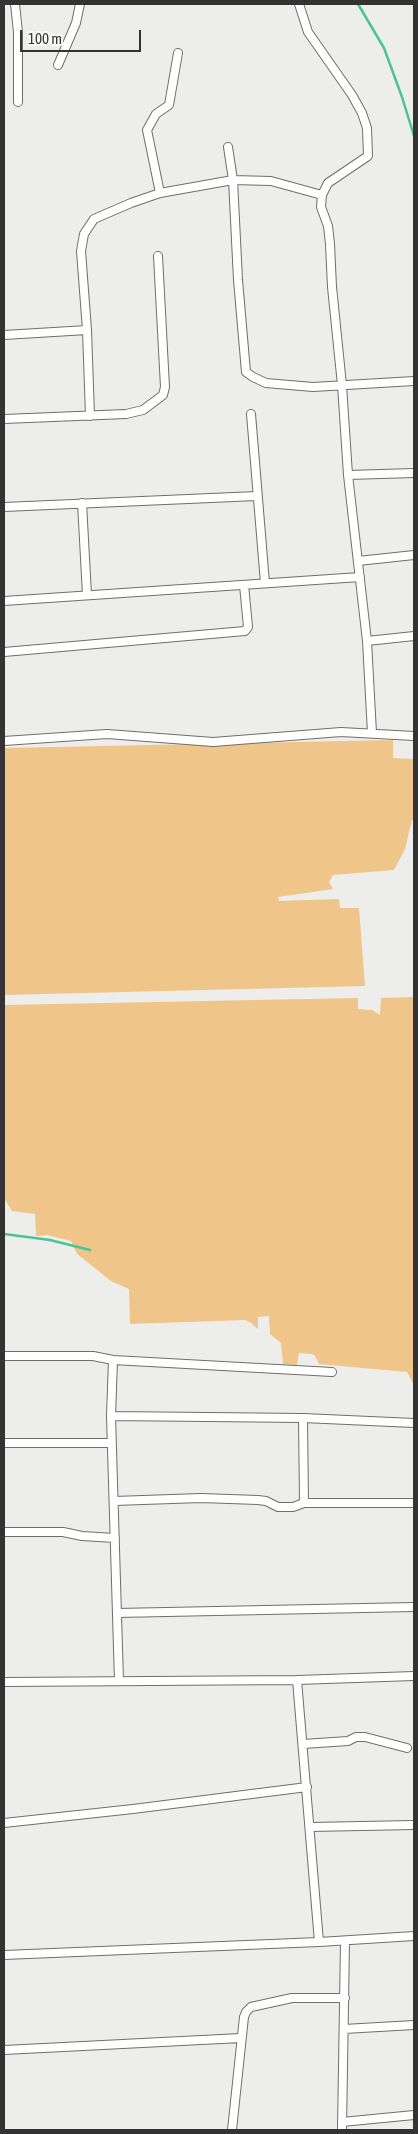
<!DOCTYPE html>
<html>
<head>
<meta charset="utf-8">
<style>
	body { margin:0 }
	#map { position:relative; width:418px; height:2134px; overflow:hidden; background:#edeeeb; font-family:"Asap Condensed",sans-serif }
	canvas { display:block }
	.frame { position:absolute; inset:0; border:5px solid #323332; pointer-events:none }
	.scale { position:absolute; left:20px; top:30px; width:121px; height:22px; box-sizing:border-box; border:2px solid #323332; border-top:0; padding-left:6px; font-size:15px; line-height:18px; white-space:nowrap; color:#323332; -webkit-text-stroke:4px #fafbf8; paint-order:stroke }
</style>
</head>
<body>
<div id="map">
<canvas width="418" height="2134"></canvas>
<div class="frame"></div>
<div class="scale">100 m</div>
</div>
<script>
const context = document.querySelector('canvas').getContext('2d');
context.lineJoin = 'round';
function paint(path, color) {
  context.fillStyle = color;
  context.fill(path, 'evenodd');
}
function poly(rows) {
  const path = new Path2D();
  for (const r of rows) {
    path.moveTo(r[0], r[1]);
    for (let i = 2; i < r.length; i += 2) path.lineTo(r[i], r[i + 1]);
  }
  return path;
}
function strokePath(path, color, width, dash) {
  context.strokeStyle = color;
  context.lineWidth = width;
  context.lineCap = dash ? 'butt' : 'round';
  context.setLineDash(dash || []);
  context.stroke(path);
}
paint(poly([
	[393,740,393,758,414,759,414,819,412,820,405,849,394,870,333,875,329,882,333,889,278,897,279,901,339,899,340,908,359,908,365,986,4,995,4,748],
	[414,997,414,1385,407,1372,319,1364,315,1356,312,1354,299,1353,297,1365,283,1364,281,1343,270,1334,269,1316,258,1317,258,1329,251,1323,245,1320,130,1324,129,1289,111,1281,77,1254,71,1241,47,1235,36,1236,35,1214,12,1211,4,1198,4,1005,358,998,358,1009,372,1010,380,1015,381,998]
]), '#efc589');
strokePath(poly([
	[358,4,384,48,402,97,414,136],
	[4,1234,50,1240,90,1250]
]), '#4ac496', 2.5);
const minor = poly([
	[15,4,18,32,18,102],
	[299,4,308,32,352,95,362,113,367,128,368,156,328,183,322,195,321,207,328,226,330,244,332,287,342,385,348,475,367,641,372,733],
	[58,65,76,23,80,4],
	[228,147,233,180,238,280,246,372,253,377,266,383,313,387,414,381],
	[160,193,147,130,156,114,169,105,178,53],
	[4,335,87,330],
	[251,414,265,583],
	[90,416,87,330,81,251,84,234,94,219,131,203,160,193,233,180,271,181,322,195],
	[4,419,126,414,143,410,163,395,165,387,158,256],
	[348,475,414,473],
	[82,503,87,595],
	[4,507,257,496],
	[358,561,414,555],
	[4,601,360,577],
	[367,641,414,636],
	[4,652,245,631,248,627,244,585],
	[4,741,107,734,213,742,341,732,414,736],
	[4,1356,93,1356,113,1360,332,1372],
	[113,1360,111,1416,119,1681],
	[111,1416,303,1418,414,1423],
	[303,1418,304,1503],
	[4,1443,111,1443],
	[114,1501,201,1498,258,1500,266,1501,278,1507,293,1507,304,1503,414,1503],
	[4,1532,63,1532,82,1536,115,1538],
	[117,1613,414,1607],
	[297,1680,319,1942],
	[4,1682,297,1680,414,1676],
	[303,1744,348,1741,356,1737,365,1737,407,1748],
	[4,1823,133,1809,307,1787],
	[310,1827,414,1825],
	[4,1955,319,1942,414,1936],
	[344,2029,414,2025],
	[4,2050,241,2038],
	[342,2122,414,2115],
	[232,2130,244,2017,246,2012,251,2007,292,1998,345,1998],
	[342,2130,345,1941]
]);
strokePath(minor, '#6e6f6c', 10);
strokePath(minor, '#fff', 8);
</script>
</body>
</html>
